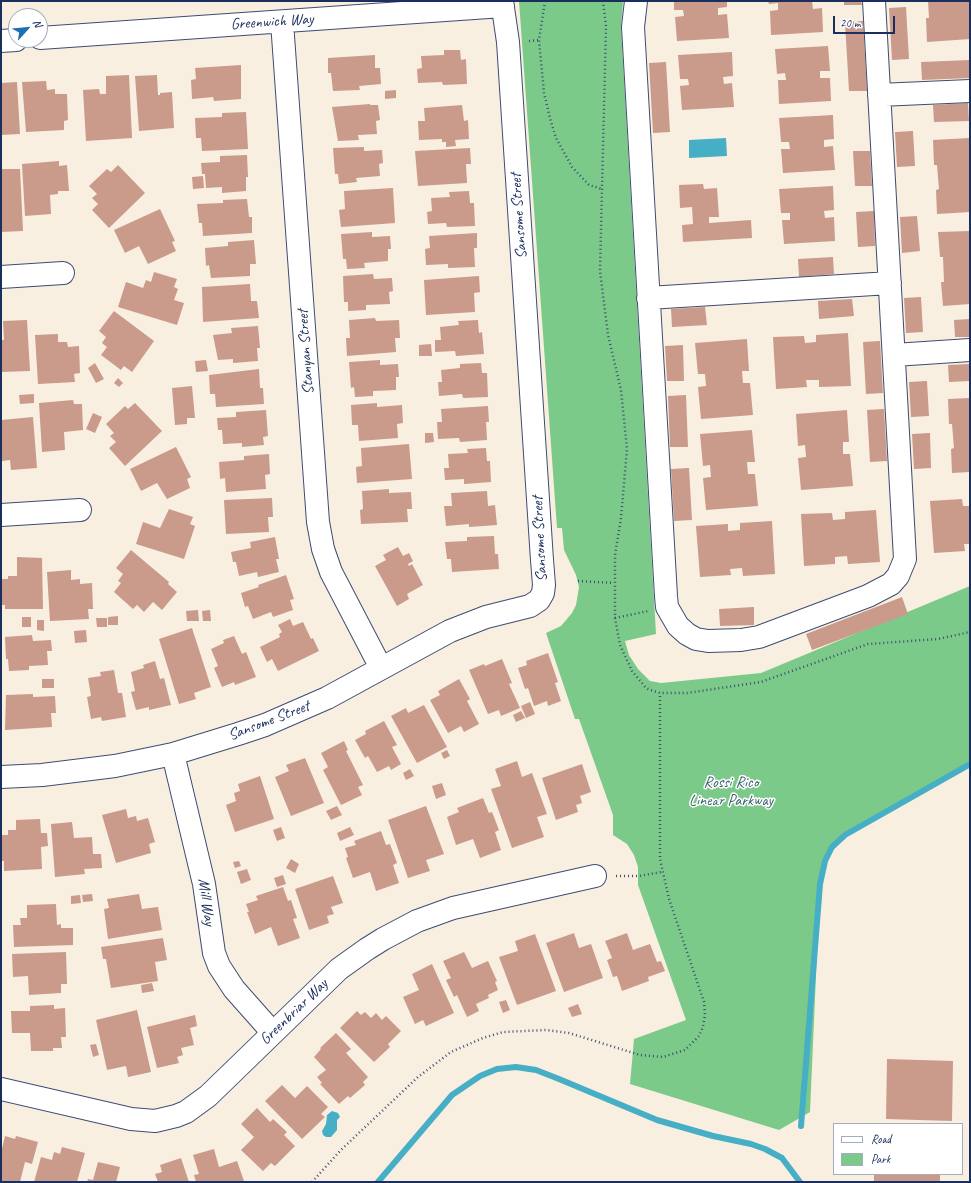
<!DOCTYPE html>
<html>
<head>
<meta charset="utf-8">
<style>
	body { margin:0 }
	#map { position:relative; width:971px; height:1183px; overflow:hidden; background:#f9efe0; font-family:Caveat,sans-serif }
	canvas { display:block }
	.frame { position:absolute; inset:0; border:2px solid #1b2f5e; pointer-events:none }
	.legend { position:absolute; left:833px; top:1123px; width:130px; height:52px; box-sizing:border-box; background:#fff; border:1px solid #a4acbf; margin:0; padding:5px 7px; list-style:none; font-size:12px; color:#1b2f5e }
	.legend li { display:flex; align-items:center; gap:8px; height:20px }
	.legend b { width:20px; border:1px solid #a4acbf }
	.north { position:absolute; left:8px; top:8px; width:40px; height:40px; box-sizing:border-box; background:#fff; border:1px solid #a4acbf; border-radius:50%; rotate:63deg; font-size:11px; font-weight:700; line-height:16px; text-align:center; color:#1b2f5e }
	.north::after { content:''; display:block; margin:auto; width:14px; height:18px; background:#1f6fb2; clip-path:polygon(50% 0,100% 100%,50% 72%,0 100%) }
	.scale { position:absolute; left:833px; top:16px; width:62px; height:18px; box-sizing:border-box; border:2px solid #1b2f5e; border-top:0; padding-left:5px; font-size:12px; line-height:14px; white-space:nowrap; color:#1b2f5e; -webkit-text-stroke:3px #fff; paint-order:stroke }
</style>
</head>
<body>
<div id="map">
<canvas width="971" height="1183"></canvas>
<div class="frame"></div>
<ul class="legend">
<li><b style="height:5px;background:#fff"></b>Road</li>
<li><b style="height:11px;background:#7cca89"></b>Park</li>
</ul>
<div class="north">N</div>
<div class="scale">20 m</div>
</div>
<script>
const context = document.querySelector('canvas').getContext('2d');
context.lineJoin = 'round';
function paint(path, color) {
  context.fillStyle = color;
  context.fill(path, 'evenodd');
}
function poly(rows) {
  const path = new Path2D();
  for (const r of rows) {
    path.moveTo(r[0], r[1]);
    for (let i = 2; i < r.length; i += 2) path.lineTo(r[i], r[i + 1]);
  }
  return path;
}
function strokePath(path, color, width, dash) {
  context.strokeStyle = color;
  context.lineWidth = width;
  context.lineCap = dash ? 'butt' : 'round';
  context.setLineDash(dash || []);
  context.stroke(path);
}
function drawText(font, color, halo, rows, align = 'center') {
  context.font = font + ' Caveat,sans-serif';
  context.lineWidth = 3;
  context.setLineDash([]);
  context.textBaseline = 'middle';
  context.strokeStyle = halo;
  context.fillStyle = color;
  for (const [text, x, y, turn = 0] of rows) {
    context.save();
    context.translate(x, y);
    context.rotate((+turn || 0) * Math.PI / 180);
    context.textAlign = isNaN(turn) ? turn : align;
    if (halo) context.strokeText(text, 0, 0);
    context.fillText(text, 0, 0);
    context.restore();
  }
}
paint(poly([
	[519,1,623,1,621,27,656,634,625,641,629,655,638,669,650,681,661,683,761,673,970,586,970,764,845,835,832,847,825,861,820,884,810,1112,779,1130,630,1084,634,1039,686,1020,638,885,638,867,634,855,627,844,613,835,613,815,579,719,575,719,546,633,561,626,572,613,576,605,579,587,576,575,564,550,562,528,557,528]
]), '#7cca89');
paint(poly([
	[726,138,727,156,689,158,689,140],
	[332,1111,338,1113,340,1117,337,1120,337,1130,331,1137,326,1137,323,1135,322,1131,326,1124,327,1115]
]), '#46afc5');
strokePath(poly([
	[801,1126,820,884,825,861,832,847,845,835,970,764],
	[378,1182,452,1095,480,1076,497,1069,516,1067,536,1070,559,1079,657,1120,713,1136,751,1144,765,1149,782,1158,800,1182]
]), '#46afc5', 6);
paint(poly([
	[674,1,727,1,727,7,718,8,718,15,727,14,729,38,677,41,675,17,684,16,683,10,674,10],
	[768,1,812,1,813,9,822,8,823,32,771,35,770,11,778,10,778,3,769,4],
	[844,1,861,1,862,5,844,5],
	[928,1,970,1,970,39,927,42,926,18,929,18],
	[906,7,909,59,892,60,889,8],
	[863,21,867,91,849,91,845,22],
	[828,46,830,71,820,71,820,78,830,78,831,101,779,104,778,80,786,80,785,73,777,74,775,49],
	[444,50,460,50,461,60,466,59,467,84,443,85,442,82,418,83,417,69,422,68,421,56,444,55],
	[732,52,733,76,723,77,724,84,732,83,734,107,682,110,680,86,689,85,688,79,680,79,678,55],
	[375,55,375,68,380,68,381,84,359,86,360,90,333,91,331,73,328,73,328,58],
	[970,60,970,78,922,80,921,62],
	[666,62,670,132,653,133,649,63],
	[241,65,241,99,214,101,213,97,192,99,191,80,196,79,195,68],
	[129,75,132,138,86,141,83,90,99,89,100,94,106,94,106,76],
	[157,75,158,95,160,95,160,93,172,92,174,128,139,131,135,76],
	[46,81,47,90,55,89,55,94,67,94,68,120,64,121,64,130,26,132,22,82],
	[17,82,20,134,1,135,1,83],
	[396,90,396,98,385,99,385,91],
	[968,103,969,121,934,122,933,105],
	[370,104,370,105,378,105,380,120,376,121,377,134,358,135,359,140,338,141,332,107],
	[462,105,464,121,468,120,469,139,455,140,456,146,446,147,446,142,442,142,442,139,419,140,418,121,425,121,424,108],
	[246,112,248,149,202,151,201,138,196,138,195,118,222,117,222,113],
	[833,115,834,139,824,140,824,147,833,146,835,170,783,173,781,149,790,149,789,142,781,142,779,118],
	[913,131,915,166,897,167,895,132],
	[970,138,970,212,937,214,936,190,939,189,937,165,934,165,933,140],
	[364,147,364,151,382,150,383,163,379,164,380,176,356,178,357,182,339,184,338,174,335,174,333,148],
	[470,148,471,164,466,164,467,183,418,186,415,151],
	[853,151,870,151,872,186,855,186],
	[247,155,248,177,246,177,246,191,222,193,222,187,206,188,205,174,202,174,201,163,220,162,220,156],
	[59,161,59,166,67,165,69,191,58,191,58,194,50,195,51,214,25,216,22,164],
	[118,165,145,193,109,228,92,210,98,204,92,198,97,194,89,186,107,169,111,172],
	[1,169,20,169,23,231,1,232],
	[203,176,204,188,193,189,192,177],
	[703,184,704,189,717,188,719,217,709,217,709,223,751,220,752,238,683,242,682,225,693,224,692,207,680,208,679,185],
	[833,186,834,210,824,211,825,218,834,217,835,241,784,244,782,220,790,220,790,213,781,213,779,189],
	[393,188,395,223,341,227,339,210,345,209,344,191],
	[469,191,470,203,474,203,475,226,447,227,446,223,428,224,427,212,432,211,431,198,450,197,449,192],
	[247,199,249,217,252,217,252,233,203,236,202,223,199,223,197,204,223,203,223,200],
	[160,209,175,241,172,242,176,251,148,264,139,246,125,253,114,230],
	[874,211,875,246,858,247,856,212],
	[917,216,920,251,902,253,900,217],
	[970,231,970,304,943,306,941,282,944,282,943,257,940,257,938,232],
	[372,232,372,237,390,236,391,249,388,249,388,261,364,263,365,268,347,269,346,259,343,259,341,234],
	[477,233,477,248,474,248,475,267,448,268,448,264,426,265,425,249,430,248,429,236],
	[254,240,256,264,250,264,250,276,211,278,209,265,206,266,205,248,228,246,228,242],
	[833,257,834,274,799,277,798,259],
	[154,272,177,279,174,287,178,289,174,300,184,303,177,325,118,307,126,282,143,288,146,280,151,282],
	[373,274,374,279,392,278,393,291,389,292,390,304,366,305,366,310,348,311,348,302,344,302,343,276],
	[479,276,480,292,474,293,475,312,426,315,424,280],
	[250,284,251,301,257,301,259,318,203,322,202,287],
	[921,297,923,332,906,333,904,298],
	[852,299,854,316,819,319,818,301],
	[705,307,707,325,672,327,671,309],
	[114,311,154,341,132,372,124,366,121,370,101,355,107,347,102,343,106,337,99,331],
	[375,318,376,321,399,320,400,338,395,338,396,352,347,356,346,338,350,338,349,320],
	[970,319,970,337,955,337,954,320],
	[27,320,30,371,1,372,1,340,4,340,3,321],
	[478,320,479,333,482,332,484,354,456,356,455,351,435,352,435,340,441,340,440,327,459,325,458,321],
	[258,326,260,348,257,348,258,361,233,363,233,359,218,360,213,335,232,333,231,328],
	[848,333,851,386,819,387,819,380,806,380,807,387,776,389,773,337,804,336,805,343,816,342,816,335],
	[58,334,58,342,67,342,68,347,79,346,80,373,74,374,75,382,38,384,35,335],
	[747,339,749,371,742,371,743,383,750,383,753,415,701,419,698,387,706,386,705,374,698,374,695,343],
	[880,341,883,393,866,394,863,342],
	[431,344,432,356,419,356,419,345],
	[683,345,684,381,667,381,665,346],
	[206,360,208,371,196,372,195,361],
	[380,360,380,365,398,364,399,377,396,377,396,390,373,391,373,396,355,397,354,387,351,388,349,362],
	[95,363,104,379,96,383,88,368],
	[481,363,482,373,487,373,488,397,463,398,462,394,439,396,438,382,442,382,441,370,460,368,460,364],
	[970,364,970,381,949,382,948,365],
	[259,369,260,388,263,388,264,404,216,407,215,394,210,394,209,375],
	[118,378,123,383,119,387,114,383],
	[927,381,929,416,911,417,909,382],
	[192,386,195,418,187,418,187,424,175,425,172,388],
	[34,394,34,403,20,404,19,395],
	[686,395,688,447,670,447,668,396],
	[970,398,970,472,952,473,951,449,954,448,952,424,949,424,948,399],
	[73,400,74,404,82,404,83,430,64,432,65,450,42,452,39,403],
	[135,403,162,431,125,466,109,448,116,442,110,436,114,433,106,424,125,406,128,409],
	[377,403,377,407,402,405,403,423,397,424,398,438,359,441,358,425,352,425,351,405],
	[488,406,489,422,486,422,487,440,460,442,459,438,438,439,437,422,442,422,441,409],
	[884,409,887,461,870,462,867,410],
	[266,410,268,436,263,437,264,445,242,447,242,443,223,444,222,430,218,430,217,418,236,417,236,412],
	[847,410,849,442,843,442,843,454,850,454,853,486,801,490,798,458,806,457,805,445,798,446,796,414],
	[93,413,102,417,95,433,86,429],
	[33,417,37,468,11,470,10,460,2,461,1,456,1,420],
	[752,430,755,462,747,462,748,474,755,474,758,506,706,510,703,478,711,477,710,465,703,466,700,434],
	[425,433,433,433,434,442,425,443],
	[930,433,931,468,914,469,912,434],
	[409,444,412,479,357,483,356,467,362,466,361,448],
	[176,447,191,477,187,479,190,488,167,499,157,483,141,491,130,469],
	[486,448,487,461,490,461,491,482,464,484,464,479,445,480,444,468,449,468,448,454,468,453,467,449],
	[269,454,270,474,265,475,266,489,226,492,225,478,220,479,219,462,244,460,244,456],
	[689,468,692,520,674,521,671,469],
	[389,489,389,493,411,492,412,509,407,509,408,522,361,524,360,510,363,509,362,491],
	[487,491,488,506,495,505,497,525,469,527,469,524,446,526,444,506,452,506,451,493],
	[272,498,273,517,268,517,269,532,226,534,224,500],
	[962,499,963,506,970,506,970,544,964,544,965,551,934,553,930,501],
	[169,509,193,517,190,524,195,526,184,559,136,544,143,522,160,528],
	[876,510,880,562,848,564,847,556,835,557,835,564,804,566,801,514,832,513,833,520,845,519,845,512],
	[772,521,775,574,743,576,742,568,730,569,731,575,700,577,696,526,728,524,728,531,740,530,740,523],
	[494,536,495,554,498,554,499,569,452,572,451,559,447,559,445,542,467,541,467,537],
	[275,537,279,559,276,559,279,572,258,577,257,572,239,576,236,562,233,562,231,552,251,548,250,542],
	[398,547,403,556,409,553,413,561,408,564,409,566,412,564,423,585,407,594,409,599,397,606,375,566,386,560,383,555],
	[131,550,169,582,168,584,177,592,162,610,153,602,144,612,137,605,133,609,114,592,121,583,118,581,123,574,116,568],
	[17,557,42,558,43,609,5,609,5,605,1,605,1,579,8,579,8,576,17,576],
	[71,570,71,580,80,579,80,584,92,583,93,609,88,609,89,619,50,621,47,572],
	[286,575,294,599,290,600,293,610,273,617,271,612,253,619,248,606,245,607,241,593,259,587,258,585],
	[902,597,908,614,812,650,806,634],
	[754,607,754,625,720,626,719,609],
	[198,610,199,621,187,621,186,611],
	[210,610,211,621,203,621,202,611],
	[118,616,118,625,108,625,108,617],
	[22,617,31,617,31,627,22,627],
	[96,618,107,618,107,627,97,627],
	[290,619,293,626,303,622,311,639,313,638,319,651,278,671,272,659,267,662,260,647,280,637,279,634,282,632,278,625],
	[37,620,44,620,44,631,37,630],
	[192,628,211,687,194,693,196,699,179,704,159,639],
	[86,630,87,642,75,643,74,631],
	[32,635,33,641,51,640,52,651,47,651,48,665,29,666,29,670,9,671,8,659,6,659,5,637],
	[234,636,242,654,246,652,256,677,235,685,234,682,222,687,214,668,218,666,211,649,224,643,223,640],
	[548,653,558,682,555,683,561,701,548,706,547,701,534,706,528,688,525,689,518,668,527,665,526,661],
	[502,659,512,683,509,684,520,708,501,716,499,710,488,714,469,670,484,664,485,666],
	[155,661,160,679,164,678,171,705,149,710,149,707,136,710,131,692,135,691,131,672,144,668,143,665],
	[114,670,118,693,122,693,126,717,102,721,101,717,91,719,87,697,91,696,88,678,101,676,100,672],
	[42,679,54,679,54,688,42,688],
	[459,679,470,699,467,701,479,724,464,732,461,726,448,733,430,700,440,695,438,691],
	[33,694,33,697,55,696,56,713,51,713,52,727,5,730,6,695],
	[530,702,535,714,526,718,521,706],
	[424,705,447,747,417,763,391,716,406,708,408,713],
	[521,711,525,718,516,722,513,715],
	[384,721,397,745,392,747,401,764,391,770,389,766,377,772,368,756,365,758,355,740,366,734,365,731],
	[344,741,348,750,346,751,363,785,358,787,362,795,341,805,323,770,328,767,321,753],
	[447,750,450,756,444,759,441,753],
	[305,758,324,803,291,816,275,777,289,771,286,765],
	[517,761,522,777,532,773,547,814,537,817,544,837,512,848,491,789,501,786,495,769],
	[582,764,591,792,580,796,582,803,576,805,578,812,556,820,542,778],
	[410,769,414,776,406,780,403,773],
	[260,776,274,819,235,832,226,805,236,801,234,793,240,791,238,784],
	[442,783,446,795,436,799,432,786],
	[483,798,489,813,492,812,499,830,495,832,501,850,480,858,473,839,456,845,447,817,459,812,457,808],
	[337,806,342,815,331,820,326,811],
	[426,806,444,854,426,860,430,871,408,878,388,820],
	[126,809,128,818,136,816,137,821,148,818,155,842,149,844,151,853,116,863,102,815],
	[40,819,41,833,47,833,48,846,41,847,42,869,4,871,4,861,1,861,1,835,8,835,8,830,16,830,16,820],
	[72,822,74,838,92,837,93,854,101,854,102,868,84,869,85,874,55,877,51,824],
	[281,827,285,838,277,841,273,830],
	[350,827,354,835,340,841,337,833],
	[381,831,386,845,390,844,397,863,393,865,399,883,376,891,370,872,353,878,346,858,348,857,345,848,356,845,354,841],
	[291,859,299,864,295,873,286,868],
	[239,861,241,866,235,868,233,862],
	[247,869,251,880,241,884,237,872],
	[283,875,286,884,277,887,274,878],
	[333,876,343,903,331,907,334,914,327,916,329,923,309,930,295,889],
	[283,887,288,901,291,900,297,918,293,919,300,938,278,946,271,927,255,934,247,912,249,912,246,904,258,900,256,896],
	[92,894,93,901,83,902,82,895],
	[139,894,142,909,158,907,162,930,108,939,104,909,109,908,107,899],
	[80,895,81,903,71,904,71,896],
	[56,904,57,925,61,924,61,928,73,928,73,945,14,947,13,925,21,925,20,918,27,918,27,905],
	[574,933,579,948,591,944,603,978,564,992,546,943],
	[627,933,633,950,650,944,657,962,661,961,665,971,648,977,649,981,622,991,617,976,613,977,607,960,612,958,605,941],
	[535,934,556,991,517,1005,499,957,518,951,515,941],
	[163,938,167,960,155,962,158,981,111,988,106,959,103,959,101,947],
	[66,952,67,984,61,984,61,993,29,995,28,976,13,977,12,954],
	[464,952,472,968,488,961,497,981,495,982,498,990,488,995,489,998,476,1004,479,1011,467,1017,457,995,454,997,446,980,451,978,443,961],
	[432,964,454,1013,426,1026,423,1020,415,1024,403,997,419,990,412,974],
	[152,983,154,991,142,993,141,985],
	[506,1000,510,1010,503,1013,499,1002],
	[578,1004,582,1014,572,1017,568,1008],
	[54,1005,54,1009,65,1008,66,1037,61,1037,62,1048,53,1048,53,1051,31,1051,30,1033,12,1033,11,1011,30,1011,30,1006],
	[137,1010,151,1072,128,1077,126,1066,107,1070,96,1020],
	[357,1011,361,1015,365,1012,371,1018,376,1013,382,1020,386,1016,401,1031,388,1044,390,1047,374,1062,340,1028],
	[195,1015,197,1026,190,1028,194,1045,181,1048,183,1055,177,1057,179,1063,157,1068,147,1027],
	[336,1033,351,1049,346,1053,368,1077,363,1082,365,1085,350,1098,348,1096,339,1104,320,1084,322,1083,317,1077,326,1070,314,1057,321,1049,320,1048],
	[96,1044,99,1055,93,1057,90,1045],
	[887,1059,953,1061,952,1121,886,1119],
	[282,1085,295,1098,307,1086,328,1107,321,1114,325,1117,302,1139,265,1101],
	[257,1108,270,1122,273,1119,287,1132,284,1135,295,1146,275,1166,271,1163,263,1171,241,1150,254,1137,241,1124],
	[5,1136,15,1139,16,1136,38,1142,32,1164,25,1162,20,1182,1,1182,1,1153],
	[62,1147,85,1153,77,1182,34,1182,41,1157,52,1160,54,1152,60,1154],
	[214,1149,219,1167,237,1161,244,1181,196,1182,194,1175,199,1174,193,1155],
	[181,1158,189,1182,158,1182,155,1174,162,1172,160,1165],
	[98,1162,120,1167,116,1182,87,1182,88,1179,93,1180],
	[874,1174,940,1174,940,1182,874,1182]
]), '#ca9a8b');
const minor = poly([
	[636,1,633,27,666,596,667,607,678,626,687,634,696,639,708,641,741,640,759,637,868,596,891,584,898,576,905,559,874,1],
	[282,22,318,522,323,549,331,572,381,668],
	[40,38,503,6],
	[1,41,16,40],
	[879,95,970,91],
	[1,277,63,273],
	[648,298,890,283],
	[894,355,970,350],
	[1,515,80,510],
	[173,754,204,884,214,953,219,966,234,989,273,1033],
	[1,777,42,775,115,766,173,754,238,734,265,725,327,698,450,631,486,617,530,606,539,600,543,593,544,585,542,560,508,42,502,1],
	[1,1089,131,1119,155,1121,176,1116,186,1112,208,1096,339,969,367,949,383,939,417,921,453,908,595,876]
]);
strokePath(minor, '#3c4c72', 24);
strokePath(poly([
	[545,1,539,40,544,93,551,122,556,138,572,167,589,185,602,189],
	[603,1,606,26,600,271,608,335,621,390,627,449,621,518,615,555,615,618,620,645,632,671,646,688,653,691,660,693,687,693,761,682,868,644,938,639,970,632],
	[529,41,539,40],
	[578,581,614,583],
	[615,618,648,611],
	[616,876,639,876,661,872],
	[312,1182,340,1151,418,1077,451,1052,483,1038,503,1032,546,1030,569,1033,640,1055,663,1057,685,1050,699,1036,703,1027,705,1015,704,1002,669,899,660,859,660,693]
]), '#3c4c72', 2.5, [1, 3]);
strokePath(minor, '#fff', 22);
drawText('16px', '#1b2f5e', '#fff', [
	["Greenwich Way",272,22,-4],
	["Sansome Street",519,216,-94],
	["Stanyan Street",306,352,-94],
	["Sansome Street",540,539,-93],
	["Sansome Street",269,721,-21],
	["Mill Way",206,902,82],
	["Greenbriar Way",294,1012,-44]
]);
drawText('16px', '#385e6b', '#fff', [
	["Rossi Rico",731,783],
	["Linear Parkway",731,801]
]);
</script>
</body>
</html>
